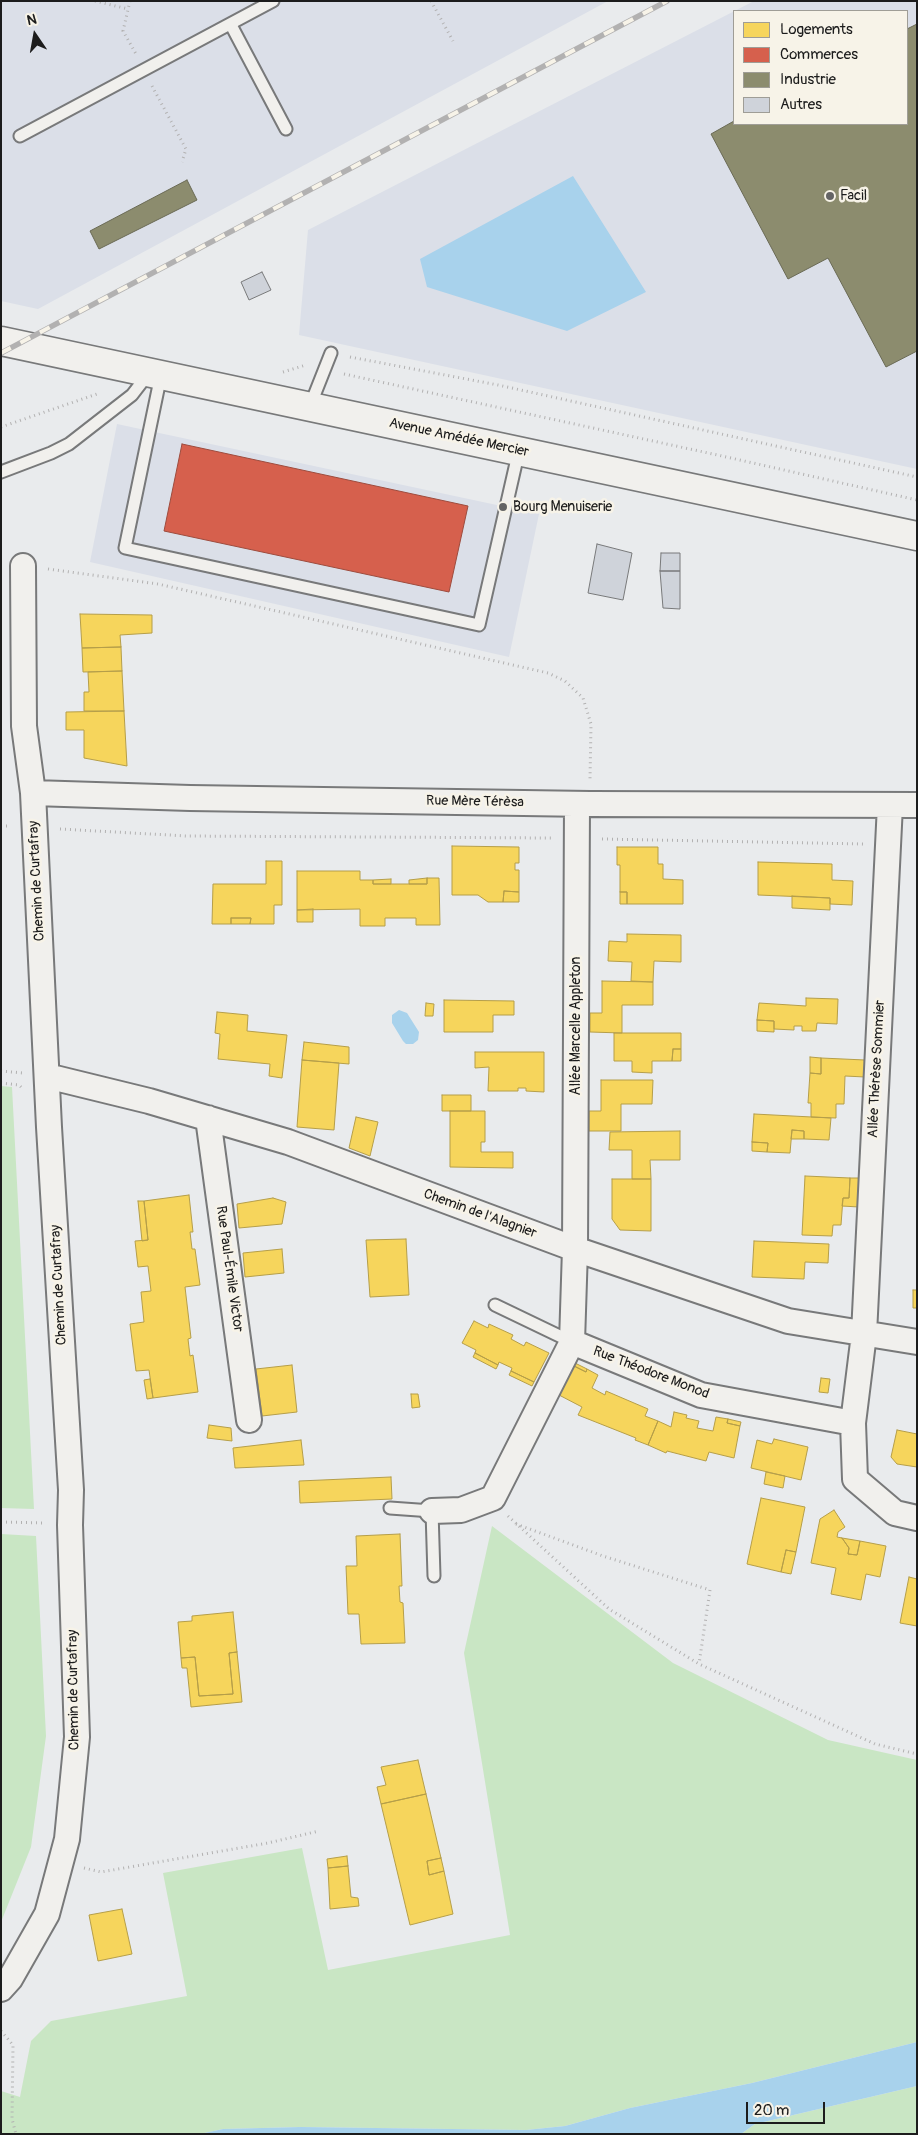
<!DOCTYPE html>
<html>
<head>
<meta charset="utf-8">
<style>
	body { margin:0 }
	#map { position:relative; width:918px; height:2135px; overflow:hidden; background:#e9ebed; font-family:Pangolin,sans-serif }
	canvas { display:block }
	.frame { position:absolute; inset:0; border:2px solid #1c1c1c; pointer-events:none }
	.legend { position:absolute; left:733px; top:10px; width:175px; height:115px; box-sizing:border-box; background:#f7f3e8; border:1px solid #9f9d96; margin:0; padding:6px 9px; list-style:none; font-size:15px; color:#1c1c1c }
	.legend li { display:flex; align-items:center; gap:10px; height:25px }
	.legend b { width:25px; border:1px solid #9f9d96 }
	.north { position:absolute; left:10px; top:10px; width:50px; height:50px; -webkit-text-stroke:4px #f7f3e8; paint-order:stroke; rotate:348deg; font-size:14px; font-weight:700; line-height:20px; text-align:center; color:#1c1c1c }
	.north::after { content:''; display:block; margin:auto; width:18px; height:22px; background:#1c1c1c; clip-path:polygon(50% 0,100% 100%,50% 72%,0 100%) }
	.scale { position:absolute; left:746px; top:2102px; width:79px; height:22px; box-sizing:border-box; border:2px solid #1c1c1c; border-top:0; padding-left:6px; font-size:15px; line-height:18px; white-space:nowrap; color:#1c1c1c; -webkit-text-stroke:4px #f7f3e8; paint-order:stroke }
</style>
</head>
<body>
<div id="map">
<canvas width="918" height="2135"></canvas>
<div class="frame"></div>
<ul class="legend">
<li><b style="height:14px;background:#f6d55c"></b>Logements</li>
<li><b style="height:14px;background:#d6604d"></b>Commerces</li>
<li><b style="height:14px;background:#8c8c6e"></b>Industrie</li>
<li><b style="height:14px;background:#cfd3da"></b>Autres</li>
</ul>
<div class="north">N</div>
<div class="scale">20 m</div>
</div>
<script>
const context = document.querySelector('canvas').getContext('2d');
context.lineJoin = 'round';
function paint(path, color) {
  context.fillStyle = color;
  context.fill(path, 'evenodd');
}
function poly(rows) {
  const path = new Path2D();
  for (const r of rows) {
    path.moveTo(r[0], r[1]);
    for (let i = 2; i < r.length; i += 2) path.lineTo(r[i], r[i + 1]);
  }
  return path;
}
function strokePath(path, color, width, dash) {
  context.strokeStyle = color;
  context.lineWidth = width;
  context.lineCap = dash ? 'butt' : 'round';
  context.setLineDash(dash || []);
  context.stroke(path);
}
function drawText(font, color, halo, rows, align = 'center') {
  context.font = font + ' Pangolin,sans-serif';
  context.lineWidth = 5;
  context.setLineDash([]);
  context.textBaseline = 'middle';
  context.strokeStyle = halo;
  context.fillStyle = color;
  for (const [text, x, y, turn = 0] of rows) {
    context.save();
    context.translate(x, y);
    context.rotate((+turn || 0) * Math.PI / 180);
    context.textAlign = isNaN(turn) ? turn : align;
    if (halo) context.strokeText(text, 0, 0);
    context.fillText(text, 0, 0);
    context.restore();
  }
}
paint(poly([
	[1,1,608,1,38,309,1,301],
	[754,1,917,1,917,469,299,335,308,230],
	[734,11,907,11,907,124,734,124],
	[117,424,539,514,509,657,90,562]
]), '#dbdfe8');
paint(poly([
	[1,1086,12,1087,34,1509,1,1508],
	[492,1526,673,1663,828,1740,917,1760,917,2042,752,2083,630,2108,565,2126,526,2130,301,2127,223,2129,200,2134,1,2134,1,2091,20,2097,31,2041,51,2021,187,1996,163,1873,302,1848,328,1970,510,1935,464,1653],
	[1,1534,36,1536,46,1736,31,1847,1,1922],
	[917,2086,917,2134,741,2134,755,2124]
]), '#c9e6c4');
paint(poly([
	[573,176,646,292,567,331,427,287,420,259],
	[399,1010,407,1013,419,1032,418,1040,413,1044,406,1044,403,1041,392,1023,392,1015],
	[917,2042,917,2086,755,2124,741,2134,200,2134,223,2129,301,2127,526,2130,565,2126,630,2108,752,2083]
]), '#a8d2ec');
const homes = poly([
	[80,614,152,615,152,633,120,635,121,647,82,648,80,614],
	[121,647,122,671,83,672,82,648,121,647],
	[122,671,124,711,84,711,84,692,89,692,88,672,122,671],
	[124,711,127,766,84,758,84,730,66,730,66,712,124,711],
	[452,846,519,847,519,863,515,863,515,870,519,870,519,892,504,891,503,902,488,902,478,895,452,895,452,846],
	[617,847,658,847,658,864,663,864,663,879,683,880,683,904,627,904,627,892,620,892,620,865,617,865,617,847],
	[266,861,282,861,282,905,274,905,274,924,250,924,251,918,231,918,231,924,212,924,213,884,266,884,266,861],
	[758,862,832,864,832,880,853,881,852,905,830,904,830,898,758,895,758,862],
	[297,871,360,871,360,880,373,880,373,884,427,884,427,878,439,878,440,925,416,925,416,918,385,918,385,926,360,926,360,909,297,910,297,871],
	[427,878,427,884,409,884,409,880,427,878],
	[391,879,391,884,373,884,373,880,391,879],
	[504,891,519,892,519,902,503,902,504,891],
	[620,892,627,892,627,904,620,904,620,892],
	[792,896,830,898,830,910,792,908,792,896],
	[313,909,313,922,297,922,297,910,313,909],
	[231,918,251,918,250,924,231,924,231,918],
	[627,934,681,935,681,962,654,961,653,982,631,981,632,962,608,961,609,941,627,942,627,934],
	[602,981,653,982,653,1005,622,1005,622,1033,590,1032,590,1013,602,1013,602,981],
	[806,998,838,999,837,1024,817,1023,816,1031,802,1031,802,1026,794,1026,794,1030,774,1029,774,1021,757,1020,759,1003,806,1006,806,998],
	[444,1000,514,1001,514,1015,493,1015,493,1032,444,1032,444,1000],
	[426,1003,434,1004,433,1016,425,1016,426,1003],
	[217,1012,248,1015,247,1031,287,1035,282,1078,269,1076,270,1064,218,1059,220,1034,215,1033,217,1012],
	[757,1020,774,1021,774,1032,757,1031,757,1020],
	[614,1033,681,1033,681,1049,673,1049,672,1061,652,1061,652,1073,632,1072,632,1061,614,1061,614,1033],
	[304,1042,349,1047,349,1064,302,1060,304,1042],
	[673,1049,681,1049,681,1061,672,1061,673,1049],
	[475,1052,544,1052,544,1092,526,1091,526,1088,518,1088,518,1091,488,1091,489,1067,475,1068,475,1052],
	[810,1057,821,1058,821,1074,810,1073,810,1057],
	[821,1058,865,1060,865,1077,845,1076,844,1104,836,1104,836,1118,811,1117,811,1103,808,1103,810,1073,821,1074,821,1058],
	[302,1060,339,1063,334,1130,297,1127,302,1060],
	[601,1080,653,1080,652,1104,621,1104,621,1131,589,1131,589,1111,601,1111,601,1080],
	[442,1095,471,1095,471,1111,442,1111,442,1095],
	[450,1111,485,1111,485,1142,481,1142,481,1152,513,1152,513,1168,450,1167,450,1111],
	[754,1114,831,1118,829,1140,804,1139,804,1131,792,1130,790,1153,767,1152,768,1143,752,1142,754,1114],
	[356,1117,378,1122,370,1156,349,1148,356,1117],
	[792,1130,804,1131,804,1139,791,1139,792,1130],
	[680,1131,680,1160,650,1160,651,1179,632,1179,632,1150,609,1150,610,1132,680,1131],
	[752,1142,768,1143,767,1152,752,1151,752,1142],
	[805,1176,850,1178,849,1198,843,1198,841,1225,833,1225,832,1236,802,1235,805,1176],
	[850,1178,860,1178,859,1207,842,1206,843,1198,849,1198,850,1178],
	[612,1179,651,1179,651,1231,620,1230,612,1219,612,1179],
	[189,1195,193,1232,190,1232,192,1249,195,1249,200,1285,185,1287,191,1338,188,1339,190,1356,193,1355,198,1392,153,1398,149,1370,136,1371,130,1324,144,1322,141,1292,151,1291,148,1266,138,1267,135,1241,148,1240,144,1201,189,1195],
	[273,1198,286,1202,282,1224,239,1228,237,1204,273,1198],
	[138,1201,144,1201,148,1240,142,1241,138,1201],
	[406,1239,409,1295,370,1297,366,1240,406,1239],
	[754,1241,829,1244,828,1263,805,1262,804,1279,752,1277,754,1241],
	[282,1249,284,1273,245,1277,243,1253,282,1249],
	[913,1290,917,1290,917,1308,913,1308,913,1290],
	[474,1321,488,1328,489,1324,513,1335,511,1339,524,1346,526,1342,549,1353,534,1382,511,1371,512,1368,499,1362,498,1365,475,1353,476,1350,462,1343,474,1321],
	[475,1353,498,1365,496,1369,473,1357,475,1353],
	[575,1363,587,1369,586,1372,574,1366,575,1363],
	[292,1365,297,1412,262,1416,256,1369,292,1365],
	[574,1366,586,1372,587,1369,598,1375,592,1388,605,1395,606,1391,648,1409,645,1416,658,1421,648,1445,635,1440,636,1438,578,1415,582,1407,559,1395,574,1366],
	[511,1371,534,1382,532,1386,509,1375,511,1371],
	[821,1378,830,1379,828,1393,819,1392,821,1378],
	[150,1379,153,1398,147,1399,144,1380,150,1379],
	[411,1394,418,1394,420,1407,412,1408,411,1394],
	[674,1412,687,1415,686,1418,699,1421,697,1428,713,1431,716,1417,728,1419,727,1423,740,1426,734,1458,709,1452,706,1461,667,1451,666,1453,648,1445,658,1421,671,1427,674,1412],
	[728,1419,741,1422,740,1426,727,1423,728,1419],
	[209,1425,231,1428,232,1441,207,1438,209,1425],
	[897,1430,917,1434,917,1467,897,1464,891,1457,897,1430],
	[774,1439,808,1447,801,1480,751,1468,757,1440,772,1444,774,1439],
	[301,1440,304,1465,235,1468,233,1448,301,1440],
	[766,1472,785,1476,783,1488,764,1484,766,1472],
	[391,1477,392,1499,300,1503,299,1481,391,1477],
	[761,1498,805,1507,796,1552,786,1550,781,1572,747,1564,761,1498],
	[834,1510,845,1527,838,1532,837,1537,842,1538,849,1548,848,1554,857,1555,860,1541,886,1546,880,1577,866,1574,861,1600,831,1594,836,1568,811,1563,820,1519,834,1510],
	[400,1534,402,1586,399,1586,400,1602,403,1603,405,1643,361,1644,359,1614,348,1614,346,1566,357,1566,356,1536,400,1534],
	[842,1538,860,1541,857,1555,848,1554,849,1548,842,1538],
	[786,1550,796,1552,791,1574,781,1572,786,1550],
	[909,1577,917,1579,917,1626,900,1623,909,1577],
	[233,1612,237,1652,229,1653,233,1694,199,1696,195,1657,181,1658,178,1622,192,1621,192,1616,233,1612],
	[237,1652,242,1702,191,1707,187,1668,182,1668,181,1658,195,1657,199,1696,233,1694,229,1653,237,1652],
	[418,1760,426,1794,381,1804,377,1787,386,1785,381,1767,418,1760],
	[426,1794,441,1858,427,1861,429,1875,444,1871,453,1914,410,1925,381,1804,426,1794],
	[347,1856,348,1866,328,1868,327,1859,347,1856],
	[441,1858,444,1871,429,1875,427,1861,441,1858],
	[348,1866,351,1897,358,1898,359,1906,330,1909,328,1868,348,1866],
	[122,1909,132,1954,98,1961,89,1915,122,1909]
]);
paint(homes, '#f6d55c');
strokePath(homes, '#b59e49', 1);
const shops = poly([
	[182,444,468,506,449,592,164,531,182,444]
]);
paint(shops, '#d6604d');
strokePath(shops, '#9e4c3e', 1);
const industry = poly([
	[917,24,917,351,886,367,828,258,788,279,711,134,734,121,734,124,907,124,907,29,917,24],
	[187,180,197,200,99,249,90,231,187,180]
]);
paint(industry, '#8c8c6e');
strokePath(industry, '#6a6a55', 1);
const building = poly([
	[262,272,271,290,249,300,241,282,262,272],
	[597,544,632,553,623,600,588,593,597,544],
	[661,553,680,553,680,571,660,571,661,553],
	[660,571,680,571,680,609,663,608,660,571]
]);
paint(building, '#cfd3da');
strokePath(building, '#78797a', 1);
const service = poly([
	[231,25,286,129],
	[20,136,273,1],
	[161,375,125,548,479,625,519,450],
	[310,406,331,353],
	[1,472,51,453,69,444,132,395,149,373],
	[495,1305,572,1342],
	[390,1508,432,1511,434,1576]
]);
const minor = poly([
	[33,793,190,798,590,804,917,805],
	[577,804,575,1249,572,1342,701,1395,853,1423],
	[890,805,864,1334,853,1423,855,1479,895,1513,917,1518],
	[47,1076,149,1101,288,1142,575,1249,788,1321,917,1342],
	[208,1118,249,1420],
	[432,1511,461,1510,493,1498,572,1342],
	[1,1989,10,1979,47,1914,67,1839,77,1737,70,1525,71,1490,49,1127,33,793,24,726,23,566]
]);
const primary = poly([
	[1,341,917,536]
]);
strokePath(service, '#78797a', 15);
strokePath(minor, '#78797a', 28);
strokePath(primary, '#78797a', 31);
strokePath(poly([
	[95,1,128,9],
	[130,1,123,31,136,54],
	[431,1,453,41],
	[152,86,186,149,182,162],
	[350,357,498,385,917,477],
	[283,372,306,365],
	[344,374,722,456,917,500],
	[1,427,97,394],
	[48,569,158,584,548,673,565,681,583,698,591,724,590,779],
	[1,826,9,826],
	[60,829,187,836,551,838],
	[602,839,864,844],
	[1,1071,23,1073],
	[1,1083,19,1085,22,1088],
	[508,1516,609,1609,699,1664,875,1744,917,1754],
	[1,1522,45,1523],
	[516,1524,603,1556,710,1590,699,1664],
	[84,1868,101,1872,268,1843,319,1831],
	[1,2031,13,2045,12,2119,16,2134]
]), '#b2b1b1', 3, [1, 4]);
strokePath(service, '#f1f0ed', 11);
strokePath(minor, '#f1f0ed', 24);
strokePath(primary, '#f1f0ed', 28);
const rail = poly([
	[1,353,667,1]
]);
strokePath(rail, '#b2b1b1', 5.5);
strokePath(rail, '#f7f3e8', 4, [11]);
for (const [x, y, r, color] of [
	[830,196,5,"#646465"],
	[503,507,5,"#646465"]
]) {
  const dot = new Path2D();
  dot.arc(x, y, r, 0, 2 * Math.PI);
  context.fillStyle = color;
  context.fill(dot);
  strokePath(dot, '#f7f3e8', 2);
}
drawText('14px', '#1c1c1c', '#f7f3e8', [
	["Facil",840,196],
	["Bourg Menuiserie",513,507]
], 'left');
drawText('14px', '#1c1c1c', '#f7f3e8', [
	["Avenue Amédée Mercier",459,438,12],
	["Rue Mère Térèsa",475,802,1],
	["Chemin de Curtafray",37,881,-93],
	["Allée Marcelle Appleton",576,1026,-90],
	["Allée Thérèse Sommier",877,1069,-87],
	["Chemin de l'Alagnier",480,1214,20],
	["Rue Paul-Émile Victor",229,1269,82],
	["Chemin de Curtafray",59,1285,-93],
	["Rue Théodore Monod",651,1373,21],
	["Chemin de Curtafray",74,1690,-91]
]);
</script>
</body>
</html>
